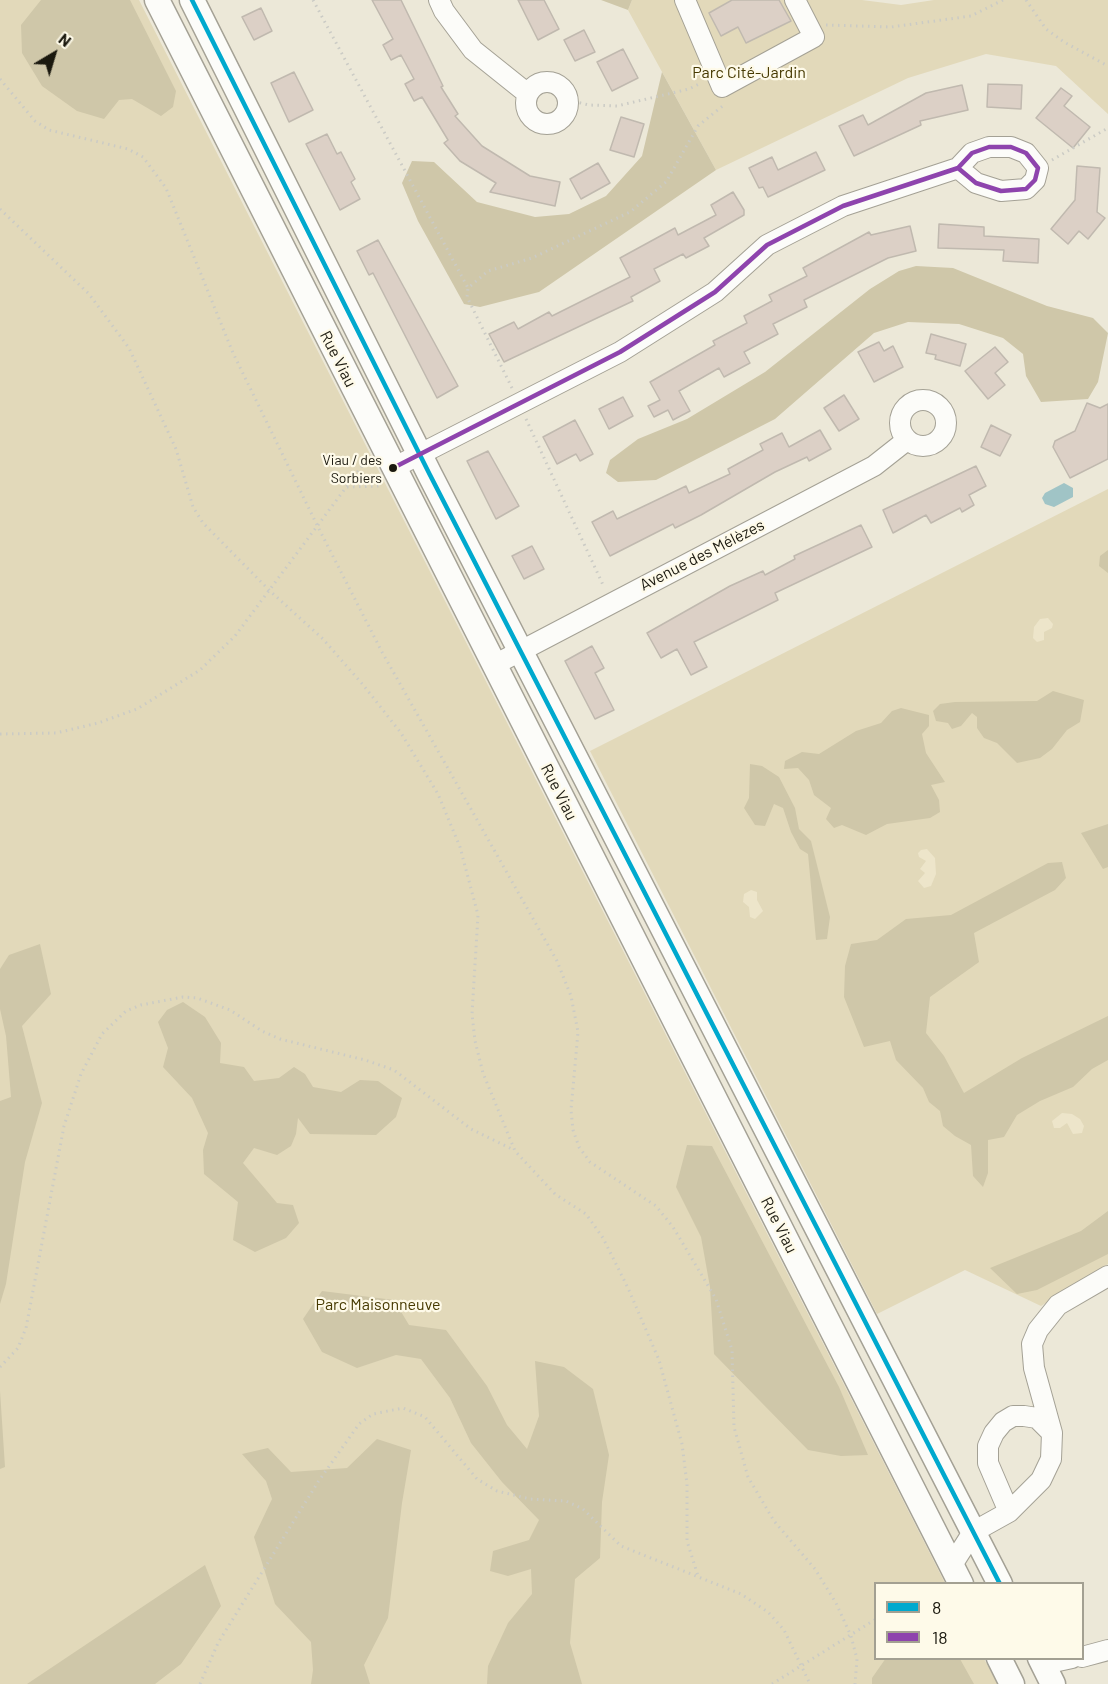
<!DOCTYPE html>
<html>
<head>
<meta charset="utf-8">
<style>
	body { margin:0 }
	#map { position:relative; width:1108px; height:1684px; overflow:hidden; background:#ece8d8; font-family:Barlow,sans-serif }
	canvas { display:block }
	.legend { position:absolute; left:874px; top:1582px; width:210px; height:78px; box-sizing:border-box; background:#fefae9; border:2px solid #a3a092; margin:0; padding:8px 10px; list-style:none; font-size:18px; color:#1b190f }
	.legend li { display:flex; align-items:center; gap:12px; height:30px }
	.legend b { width:30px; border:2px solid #a3a092 }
	.north { position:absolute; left:24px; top:24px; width:60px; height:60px; -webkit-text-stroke:4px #fefae9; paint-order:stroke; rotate:38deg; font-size:16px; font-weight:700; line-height:24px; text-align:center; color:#1b190f }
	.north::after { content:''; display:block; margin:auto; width:21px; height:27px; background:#1b190f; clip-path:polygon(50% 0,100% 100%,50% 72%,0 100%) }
</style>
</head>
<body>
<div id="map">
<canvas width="1108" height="1684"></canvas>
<ul class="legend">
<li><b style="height:8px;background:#00a9ce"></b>8</li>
<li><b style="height:8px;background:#8e44ad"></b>18</li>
</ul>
<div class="north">N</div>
</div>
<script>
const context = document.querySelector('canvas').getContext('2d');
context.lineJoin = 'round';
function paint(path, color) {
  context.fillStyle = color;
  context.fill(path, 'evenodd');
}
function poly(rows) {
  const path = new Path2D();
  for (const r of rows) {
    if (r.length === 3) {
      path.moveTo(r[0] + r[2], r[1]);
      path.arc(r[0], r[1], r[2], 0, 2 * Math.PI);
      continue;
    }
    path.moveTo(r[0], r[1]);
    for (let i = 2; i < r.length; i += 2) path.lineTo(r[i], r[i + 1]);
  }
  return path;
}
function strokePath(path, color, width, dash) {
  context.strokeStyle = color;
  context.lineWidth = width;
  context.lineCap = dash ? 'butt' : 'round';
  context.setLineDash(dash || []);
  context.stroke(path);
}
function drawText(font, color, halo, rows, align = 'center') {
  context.font = font + ' Barlow,sans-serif';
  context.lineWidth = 4.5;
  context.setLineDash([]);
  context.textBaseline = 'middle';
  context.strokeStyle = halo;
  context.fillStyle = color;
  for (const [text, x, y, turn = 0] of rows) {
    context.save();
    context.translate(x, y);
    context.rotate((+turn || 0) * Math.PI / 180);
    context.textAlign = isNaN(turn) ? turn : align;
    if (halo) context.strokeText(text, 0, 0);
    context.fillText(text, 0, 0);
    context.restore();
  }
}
paint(poly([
	[0,0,139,0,945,1583,876,1584,876,1658,984,1659,998,1684,0,1684],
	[632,0,862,0,901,5,934,0,1108,0,1108,114,1056,66,986,54,908,78,716,170,628,10],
	[1108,489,1108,1264,1041,1306,965,1270,877,1314,590,751]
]), '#e2d9ba');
paint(poly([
	[41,0,130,0,176,91,173,107,161,116,132,99,119,100,104,119,77,111,42,86,22,53,21,25],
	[601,0,632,0,628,10],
	[662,72,716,170,539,292,480,307,464,304,418,221,402,183,412,161,434,162,477,202,535,217,569,214,606,196,642,156],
	[916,266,953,268,1047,306,1093,318,1108,333,1098,382,1088,399,1041,402,1026,376,1023,354,1003,338,959,324,908,322,874,333,775,419,656,480,618,482,606,473,610,460,638,439,687,419,765,372,870,289,899,271],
	[1108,550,1108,573,1099,566,1100,556],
	[1053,691,1084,700,1080,722,1067,730,1052,749,1040,758,1017,763,997,743,984,738,977,728,977,717,972,713,961,726,952,729,948,723,936,721,933,711,940,704,955,702,1037,701],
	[901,708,929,715,929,726,922,734,926,753,945,782,931,785,939,800,940,812,930,818,887,824,866,835,842,825,834,828,826,819,831,808,814,795,809,780,798,768,784,769,785,761,802,752,819,754,856,731,881,723,892,711],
	[750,764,762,766,779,777,795,808,799,829,811,841,830,917,827,939,816,940,808,854,800,849,791,832,783,808,774,804,765,826,755,825,744,808,749,798],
	[1108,824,1108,867,1103,869,1081,833],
	[1062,862,1066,878,1055,890,974,933,979,962,930,997,926,1033,944,1056,964,1093,1022,1058,1108,1016,1108,1060,1092,1069,1073,1087,1040,1101,1017,1115,1004,1137,988,1140,988,1173,983,1187,973,1176,971,1145,955,1136,943,1126,940,1111,929,1102,923,1088,896,1060,890,1041,864,1047,844,997,845,966,851,944,877,940,906,919,951,915,1048,863],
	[40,944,51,994,22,1026,42,1103,25,1162,6,1284,0,1304,0,1101,11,1097,6,1036,0,1009,0,969,9,955],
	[183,1002,205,1017,221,1043,220,1063,244,1067,254,1081,279,1078,294,1067,305,1074,313,1087,341,1092,360,1080,378,1081,402,1098,396,1117,376,1135,310,1134,298,1118,296,1134,291,1146,277,1155,254,1148,243,1163,277,1203,293,1205,299,1223,286,1238,255,1252,233,1240,238,1202,204,1174,203,1150,208,1133,192,1098,163,1067,168,1048,158,1022,167,1010],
	[687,1145,712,1146,839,1387,868,1455,841,1456,808,1450,714,1354,710,1287,701,1237,676,1187],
	[1108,1211,1108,1254,1037,1290,1017,1294,990,1268,1081,1231],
	[322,1291,394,1300,409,1325,446,1330,487,1386,507,1425,527,1449,539,1416,535,1361,564,1367,593,1389,609,1455,602,1502,600,1558,575,1579,570,1643,582,1684,487,1684,488,1666,508,1623,532,1594,531,1569,508,1576,490,1571,493,1551,529,1540,539,1520,502,1482,471,1443,450,1398,421,1359,396,1355,357,1368,322,1352,303,1319],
	[0,1391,5,1467,0,1469],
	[377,1439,411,1450,402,1503,388,1618,364,1665,370,1684,311,1684,313,1670,311,1642,275,1604,254,1537,272,1499,266,1481,242,1454,268,1448,291,1472,347,1468],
	[205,1565,221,1606,181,1664,155,1684,27,1684],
	[886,1658,960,1659,974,1684,872,1684,872,1678]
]), '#cfc7a9');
paint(poly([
	[1048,618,1053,624,1052,628,1044,632,1044,640,1037,642,1033,638,1034,627,1040,619],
	[927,849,935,858,936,874,931,886,924,888,918,881,925,873,920,869,926,861,919,857,918,853,921,850],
	[751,890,757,892,757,900,763,911,755,919,750,917,749,907,743,902,744,894],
	[1062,1113,1072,1114,1080,1119,1084,1126,1082,1133,1073,1134,1067,1123,1060,1128,1054,1128,1052,1121]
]), '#ede5ca');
paint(poly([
	[1064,483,1073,488,1073,497,1054,507,1045,504,1042,498,1045,493]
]), '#a0c4c6');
const building = poly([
	[372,0,401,0,443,86,441,87,458,114,455,116,482,146,530,176,560,182,555,206,490,192,496,183,460,161,444,143,448,140,422,97,414,101,405,84,414,79,401,55,391,60,383,45,393,39,372,0],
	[518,0,544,0,559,29,538,40,518,0],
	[732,0,779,0,791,21,746,43,738,27,721,36,709,13,732,0],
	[261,8,272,31,254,40,242,17,261,8],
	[584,30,595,52,575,61,564,40,584,30],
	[623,49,638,78,612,91,597,62,623,49],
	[294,72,313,110,289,122,271,83,294,72],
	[988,84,1022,85,1021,109,987,107,988,84],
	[962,85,968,110,920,121,921,125,854,156,839,126,863,115,868,125,926,93,962,85],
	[1061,88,1072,96,1064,106,1090,127,1073,148,1036,118,1061,88],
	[621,117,644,124,634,157,610,150,621,117],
	[327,134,337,154,341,152,355,179,351,182,360,199,340,210,306,144,327,134],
	[816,152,825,170,768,197,763,187,759,188,749,168,772,157,778,170,816,152],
	[598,163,610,183,581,199,570,179,598,163],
	[1077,166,1100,168,1097,212,1105,218,1088,239,1079,231,1068,244,1051,229,1075,200,1077,166],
	[733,192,744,210,744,215,704,238,709,246,686,258,683,254,654,269,660,281,631,297,633,301,504,362,489,334,514,322,518,329,549,312,552,316,630,277,620,258,675,228,678,235,716,215,711,205,733,192],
	[939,224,984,227,984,236,1039,239,1038,263,1003,261,1004,250,938,248,939,224],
	[910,226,916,251,888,258,804,300,807,307,773,324,778,334,744,352,750,363,724,377,719,368,679,391,690,411,673,420,668,410,654,417,648,406,660,400,650,382,715,345,713,341,747,323,744,316,772,301,769,295,807,276,803,268,869,232,871,235,910,226],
	[378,240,458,386,437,398,373,273,369,275,357,251,378,240],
	[931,334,966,344,960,366,935,359,936,355,926,353,931,334],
	[879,342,884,351,893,346,903,367,874,382,858,352,879,342],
	[995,347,1008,362,995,373,1005,385,988,399,965,371,995,347],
	[844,395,859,419,839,431,824,408,844,395],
	[623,397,633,416,609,429,599,409,623,397],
	[1087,403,1100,408,1108,404,1108,459,1070,478,1053,447,1055,441,1075,431,1087,403],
	[575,420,593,454,580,461,576,454,557,464,543,437,575,420],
	[991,425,1011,435,1000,456,981,447,991,425],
	[820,430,831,449,809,461,807,457,775,472,701,515,675,528,673,524,610,556,592,522,613,511,617,519,686,486,689,493,730,474,728,469,763,450,760,444,782,433,789,447,820,430],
	[488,451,519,506,496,519,467,461,488,451],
	[976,466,986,486,969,495,974,505,962,512,960,508,931,523,926,515,893,533,883,510,976,466],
	[861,525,872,547,775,593,778,600,694,642,707,667,691,675,677,649,661,658,647,633,730,586,763,571,765,575,795,559,794,556,861,525],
	[532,546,544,569,524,579,512,556,532,546],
	[592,646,604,668,595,673,614,710,595,719,565,661,592,646]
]);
paint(building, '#dcd0c6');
strokePath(building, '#c0b9af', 1.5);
const minor = poly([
	[439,0,444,11,473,50,528,94],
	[685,0,722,87,814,37,795,0],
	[547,103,21],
	[923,423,23],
	[393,468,620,352,715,292,767,245,843,206,958,168,976,183,1001,191,1026,189,1035,180,1038,168,1026,153,1011,147,989,147,972,153,958,168],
	[494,665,874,466,907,440],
	[1009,1512,988,1463,988,1446,994,1433,1003,1422,1013,1416,1024,1416,1037,1418,1052,1433],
	[952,1565,973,1532,1009,1512,1041,1480,1051,1459,1052,1433,1034,1368,1032,1344,1038,1330,1058,1305,1108,1276],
	[1082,1657,1108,1650],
	[1042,1661,1049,1663,1072,1658]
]);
const major = poly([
	[157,0,961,1584],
	[192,0,430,475,1000,1584],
	[999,1658,1012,1684],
	[1040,1658,1053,1684]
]);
strokePath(minor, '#a4a195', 22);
strokePath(major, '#a4a195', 27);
strokePath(poly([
	[313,0,468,288],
	[1026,0,1046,29,1064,42,1108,66],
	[826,25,891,27,971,16,1003,0],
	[0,79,35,121,49,130,128,149,143,157,166,188,233,353,317,525,382,652,557,961,571,996,578,1032,571,1110,573,1130,579,1147,590,1162,656,1206,673,1227,716,1299,732,1350,734,1427,748,1477,774,1521,815,1569,836,1603,851,1636,857,1659,855,1684],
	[568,100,589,105,617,106,689,89,701,83],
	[1052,160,1108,128],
	[0,209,89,294,129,348,176,449,193,507,203,523,270,591,323,639,364,686,401,733,438,794,460,847,478,915,472,1014,475,1041,483,1073,515,1151,555,1194,586,1214,603,1238,628,1288,659,1360,682,1444,687,1484,687,1541,698,1576],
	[512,388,467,297,468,288,488,271,532,258,630,212,666,182,698,126,725,104],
	[526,419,604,587],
	[347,487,381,486],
	[0,734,56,733,98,723,137,709,200,670,235,636,368,458],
	[0,1367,18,1348,26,1328,64,1126,81,1074,102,1034,126,1011,141,1005,183,997,197,998,230,1010,262,1031,280,1039,365,1060,394,1070,471,1129,514,1150],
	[200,1684,218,1643,318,1482,359,1424,373,1414,403,1408,425,1417,477,1479,497,1491,530,1499,566,1501,583,1509,621,1546,741,1594,768,1612,784,1630,810,1684],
	[772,1684,876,1619]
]), '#cbcbc5', 3, [1.5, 4.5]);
strokePath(minor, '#fcfcf9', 20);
strokePath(major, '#fcfcf9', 24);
strokePath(poly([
	[192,0,430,475,1000,1584]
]), '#00a9ce', 4.5);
strokePath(poly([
	[393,468,620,352,715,292,767,245,843,206,958,168,976,183,1001,191,1026,189,1035,180,1038,168,1026,153,1011,147,989,147,972,153,958,168]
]), '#8e44ad', 4.5);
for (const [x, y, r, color] of [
	[393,468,5,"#1b190f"]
]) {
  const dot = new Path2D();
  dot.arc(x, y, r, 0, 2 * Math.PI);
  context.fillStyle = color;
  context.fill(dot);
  strokePath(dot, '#fefae9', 2);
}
drawText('14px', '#1b190f', '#fefae9', [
	["Viau / des",382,460],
	["Sorbiers",382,478]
], 'right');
drawText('16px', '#463901', '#fefae9', [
	["Parc Cité-Jardin",749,73],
	["Parc Maisonneuve",378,1305]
]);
drawText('16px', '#1b190f', '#fefae9', [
	["Rue Viau",338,359,63],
	["Avenue des Mélèzes",702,555,-27],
	["Rue Viau",559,792,63],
	["Rue Viau",779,1225,63]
]);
</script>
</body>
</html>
